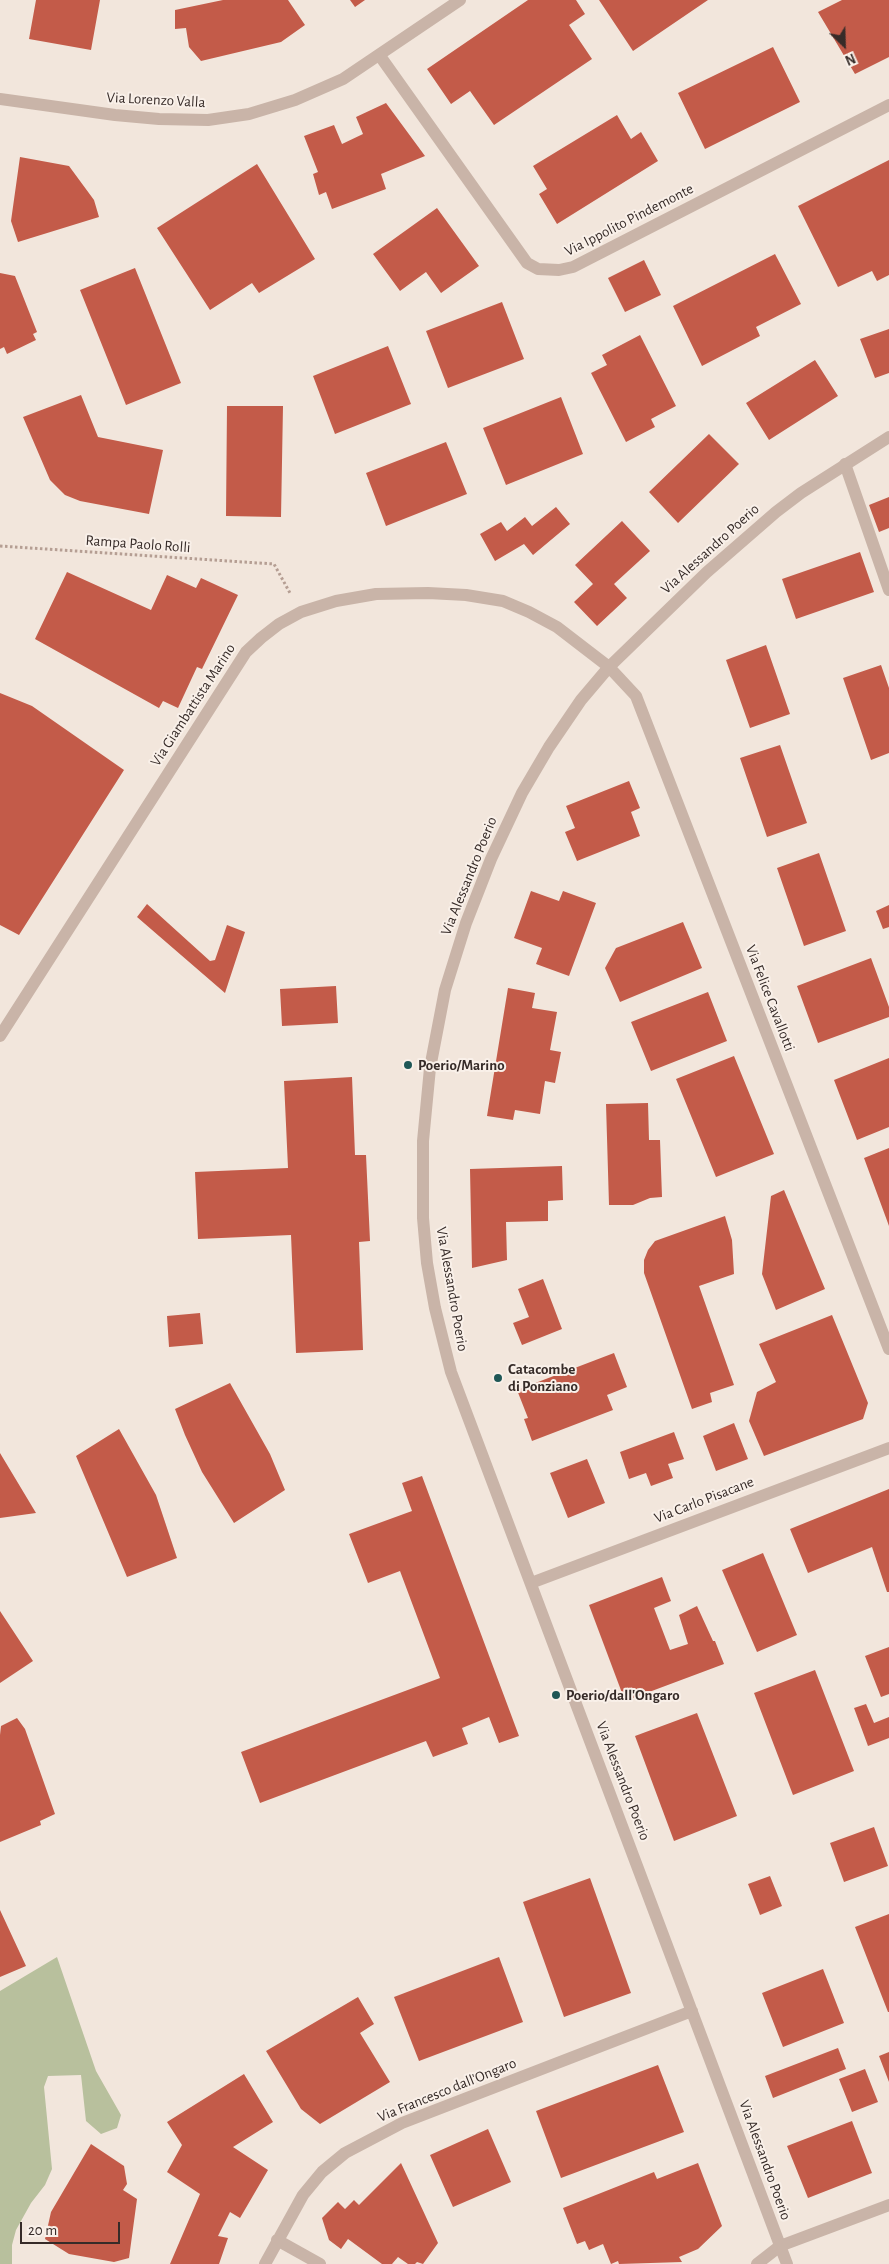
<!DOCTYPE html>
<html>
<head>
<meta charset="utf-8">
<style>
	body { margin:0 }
	#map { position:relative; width:889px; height:2264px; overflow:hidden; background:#f2e6dc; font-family:"Alegreya Sans",sans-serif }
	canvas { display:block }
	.north { position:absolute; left:819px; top:20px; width:50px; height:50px; -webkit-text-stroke:4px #f9f0e9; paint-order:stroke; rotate:156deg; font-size:14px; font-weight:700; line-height:20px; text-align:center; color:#362b28 }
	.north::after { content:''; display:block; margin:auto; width:18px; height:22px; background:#362b28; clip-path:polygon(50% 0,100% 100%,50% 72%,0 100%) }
	.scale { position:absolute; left:20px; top:2222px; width:100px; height:22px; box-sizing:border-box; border:2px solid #362b28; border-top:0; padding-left:6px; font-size:15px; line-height:18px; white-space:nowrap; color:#362b28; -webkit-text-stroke:4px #f9f0e9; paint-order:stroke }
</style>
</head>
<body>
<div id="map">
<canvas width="889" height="2264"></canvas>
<div class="north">N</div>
<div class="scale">20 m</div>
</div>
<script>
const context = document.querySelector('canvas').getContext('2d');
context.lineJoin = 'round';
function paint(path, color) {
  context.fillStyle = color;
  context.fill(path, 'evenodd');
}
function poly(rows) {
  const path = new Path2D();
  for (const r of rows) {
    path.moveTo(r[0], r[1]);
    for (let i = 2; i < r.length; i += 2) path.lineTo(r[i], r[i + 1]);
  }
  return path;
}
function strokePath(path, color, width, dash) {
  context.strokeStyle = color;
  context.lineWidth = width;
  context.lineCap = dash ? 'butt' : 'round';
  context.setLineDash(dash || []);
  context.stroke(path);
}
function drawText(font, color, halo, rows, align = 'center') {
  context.font = font + ' "Alegreya Sans",sans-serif';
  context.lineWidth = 4;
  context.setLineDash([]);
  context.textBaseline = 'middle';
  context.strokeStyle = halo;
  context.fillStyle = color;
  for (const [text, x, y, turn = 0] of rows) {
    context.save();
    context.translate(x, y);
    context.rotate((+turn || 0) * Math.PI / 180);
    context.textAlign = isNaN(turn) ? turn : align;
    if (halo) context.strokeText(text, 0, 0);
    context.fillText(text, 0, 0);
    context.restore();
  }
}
paint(poly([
	[57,1957,96,2071,121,2115,117,2128,101,2134,86,2121,81,2075,48,2076,44,2087,52,2169,45,2185,31,2203,16,2230,12,2245,12,2264,0,2264,0,1991]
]), '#b8c09d');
paint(poly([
	[36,0,100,0,91,50,29,39],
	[223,0,288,0,305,25,281,42,201,61,189,47,186,28,175,29,175,10],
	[350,0,365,0,355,7],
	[528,0,576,0,585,14,569,25,592,59,494,125,470,91,451,104,427,69],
	[599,0,708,0,633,51],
	[842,0,889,0,889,57,855,74,818,12],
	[773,47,800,102,705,149,678,93],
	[386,103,425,156,381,174,386,189,332,209,326,192,319,195,313,174,318,172,304,136,334,125,342,144,363,134,356,117],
	[617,115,631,139,641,132,658,161,557,224,539,194,547,189,533,166],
	[20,157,69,166,94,200,99,217,18,242,11,221],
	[889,160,889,275,877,281,872,271,838,287,798,206],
	[257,164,315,259,259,293,252,283,210,310,157,228],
	[437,208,479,266,441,293,426,272,400,291,373,254],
	[775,254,801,304,756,327,760,336,702,366,673,306],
	[644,260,661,295,625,312,608,278],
	[135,268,181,383,126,405,80,290],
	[0,273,15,276,37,332,33,334,36,340,7,354,4,347,0,349],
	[502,302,524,359,448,388,426,331],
	[889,329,889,373,875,378,860,339],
	[640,335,676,406,651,419,655,427,626,442,591,373,607,365,602,355],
	[388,346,411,404,335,434,313,376],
	[815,360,838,396,769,440,746,403],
	[81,395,98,437,163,450,149,514,80,501,65,495,50,480,23,417],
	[561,397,583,454,506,485,483,428],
	[227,406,283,406,281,517,226,516],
	[709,434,739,464,678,523,649,492],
	[446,442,467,494,386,526,366,473],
	[889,497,889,528,879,532,869,505],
	[556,507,570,524,533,555,524,544,495,561,480,534,501,522,507,531,525,517,532,526],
	[622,521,650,551,614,584,627,598,597,626,574,602,593,584,575,565],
	[860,552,874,592,796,619,782,579],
	[67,572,151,610,167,575,196,588,201,578,238,595,202,669,197,667,178,708,163,701,159,708,35,639],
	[766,645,790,714,750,728,726,660],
	[881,665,889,688,889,753,871,760,843,678],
	[0,693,32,706,124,770,19,935,0,925],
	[780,745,807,823,767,837,740,758],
	[629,781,640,808,631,812,640,836,577,861,565,832,575,828,566,806],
	[819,853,846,931,804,946,777,868],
	[531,891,559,901,563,891,596,903,569,976,536,964,542,948,514,938],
	[147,904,210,961,215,960,227,925,245,932,225,993,137,917],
	[889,905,889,927,883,929,876,911],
	[683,922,702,968,620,1002,605,968,616,948],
	[871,958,889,1007,889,1017,818,1043,797,986],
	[336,986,338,1023,282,1026,280,989],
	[508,988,535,993,532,1008,557,1012,550,1050,561,1052,555,1083,545,1081,540,1114,515,1110,513,1120,487,1116],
	[708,992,727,1041,651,1071,631,1022],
	[734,1056,774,1154,716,1177,676,1079],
	[889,1058,889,1127,857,1140,834,1080],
	[352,1077,355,1155,366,1155,370,1241,359,1242,363,1350,296,1353,291,1235,198,1239,195,1172,288,1168,284,1081],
	[648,1103,649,1140,660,1140,662,1197,650,1198,633,1205,609,1205,606,1104],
	[889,1148,889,1226,864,1158],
	[562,1166,563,1200,548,1201,548,1221,506,1222,507,1260,472,1268,470,1169],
	[784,1190,825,1289,776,1310,762,1274,771,1196],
	[725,1216,732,1240,734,1274,699,1286,734,1385,710,1393,712,1402,692,1409,644,1273,644,1260,648,1250,655,1241],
	[543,1279,562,1329,522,1345,513,1323,529,1317,518,1289],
	[200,1313,203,1344,169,1347,167,1316],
	[832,1315,868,1403,863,1419,764,1456,749,1421,757,1392,776,1382,759,1344],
	[614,1353,627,1387,607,1395,613,1410,532,1441,524,1419,528,1418,517,1390],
	[230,1383,270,1454,285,1490,234,1523,202,1472,185,1435,175,1409],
	[734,1423,748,1459,716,1471,703,1436],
	[119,1429,156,1495,177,1558,127,1577,76,1456],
	[674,1432,684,1459,668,1464,673,1478,651,1486,646,1473,629,1479,620,1452],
	[0,1453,36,1513,0,1518],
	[587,1459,605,1503,568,1518,550,1473],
	[422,1476,519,1736,499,1743,489,1717,462,1728,468,1744,433,1757,426,1741,260,1803,241,1752,440,1678,400,1571,368,1583,349,1534,412,1511,402,1483],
	[889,1489,889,1592,887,1592,872,1547,808,1573,790,1529],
	[763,1553,797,1635,757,1652,722,1570],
	[662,1577,671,1601,654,1608,670,1650,688,1644,679,1615,697,1606,713,1641,715,1641,724,1664,625,1701,589,1605],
	[0,1611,33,1661,0,1683],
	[889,1647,889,1694,881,1697,865,1656],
	[815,1670,854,1771,793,1795,754,1693],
	[866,1704,874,1723,889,1717,889,1738,868,1746,854,1708],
	[697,1713,737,1816,674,1841,635,1736],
	[17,1718,25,1729,55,1814,40,1821,41,1825,0,1842,0,1735,1,1726],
	[874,1827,888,1866,844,1882,830,1843],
	[770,1876,782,1906,760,1915,748,1884],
	[590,1878,631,1993,564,2017,523,1902],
	[0,1910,26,1966,0,1977],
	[889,1914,889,2012,888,2012,855,1927],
	[499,1957,523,2022,419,2061,394,1997],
	[823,1969,844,2023,783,2047,762,1993],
	[358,1997,374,2024,360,2033,390,2082,320,2124,301,2109,266,2051],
	[838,2048,846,2069,773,2098,765,2076],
	[889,2052,889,2082,879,2056],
	[658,2065,684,2132,561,2178,536,2111],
	[865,2069,878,2102,852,2112,839,2079],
	[244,2074,273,2122,233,2147,268,2170,240,2218,230,2212,218,2236,228,2238,219,2264,170,2264,200,2194,167,2172,182,2145,167,2122],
	[852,2121,872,2173,808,2198,787,2146],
	[488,2129,511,2182,453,2207,430,2155],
	[91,2144,124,2166,127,2184,123,2190,137,2199,129,2258,114,2262,69,2254,45,2239,51,2212],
	[401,2163,438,2243,423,2264,417,2262,415,2264,408,2264,398,2257,392,2264,382,2264,348,2239,341,2249,329,2240,322,2218,338,2202,345,2209,354,2200,359,2205],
	[698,2163,722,2226,698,2249,679,2257,682,2262,619,2264,618,2261,611,2264,603,2244,589,2250,585,2241,577,2244,563,2208,654,2172,657,2179]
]), '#c35b49');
strokePath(poly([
	[0,546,274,564,290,593]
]), '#b59e93', 3, [2.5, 2.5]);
strokePath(poly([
	[845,464,889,590]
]), '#c9b4a8', 12);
strokePath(poly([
	[380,56,527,263,538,269,559,270,573,267,889,105],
	[0,99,115,115,159,119,208,120,249,114,295,100,343,79,460,0],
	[0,1036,246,652,261,638,279,624,301,612,336,601,376,594,428,593,466,595,503,601,529,612,557,627,609,667,636,696,889,1349],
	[531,1583,889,1448],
	[277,2240,320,2264],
	[265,2264,303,2195,322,2172,345,2153,402,2123,692,2011],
	[757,2264,780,2246,889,2205],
	[787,2264,451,1372,435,1308,427,1263,423,1218,423,1141,430,1068,445,990,466,923,491,859,522,793,549,747,581,700,609,667,707,572,776,512,801,493,889,437]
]), '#c9b4a8', 12);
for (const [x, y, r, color] of [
	[408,1065,5,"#1f5756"],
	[498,1378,5,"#1f5756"],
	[556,1695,5,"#1f5756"]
]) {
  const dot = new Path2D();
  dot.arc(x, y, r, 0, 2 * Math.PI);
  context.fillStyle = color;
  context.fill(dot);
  strokePath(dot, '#f9f0e9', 2);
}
drawText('15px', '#362b28', '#f9f0e9', [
	["Via Lorenzo Valla",156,100,3],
	["Via Ippolito Pindemonte",629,220,-27],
	["Rampa Paolo Rolli",138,544,4],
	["Via Alessandro Poerio",710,549,-42],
	["Via Giambattista Marino",193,705,-57],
	["Via Alessandro Poerio",469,876,-68],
	["Via Felice Cavallotti",770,998,69],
	["Via Alessandro Poerio",452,1289,80],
	["Via Carlo Pisacane",704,1500,-21],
	["Via Alessandro Poerio",623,1781,69],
	["Via Francesco dall'Ongaro",447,2090,-22],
	["Via Alessandro Poerio",765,2160,70]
]);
drawText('bold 15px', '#362b28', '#f9f0e9', [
	["Poerio/Marino",418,1065],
	["Catacombe",508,1369],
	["di Ponziano",508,1386],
	["Poerio/dall'Ongaro",566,1695]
], 'left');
</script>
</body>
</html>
